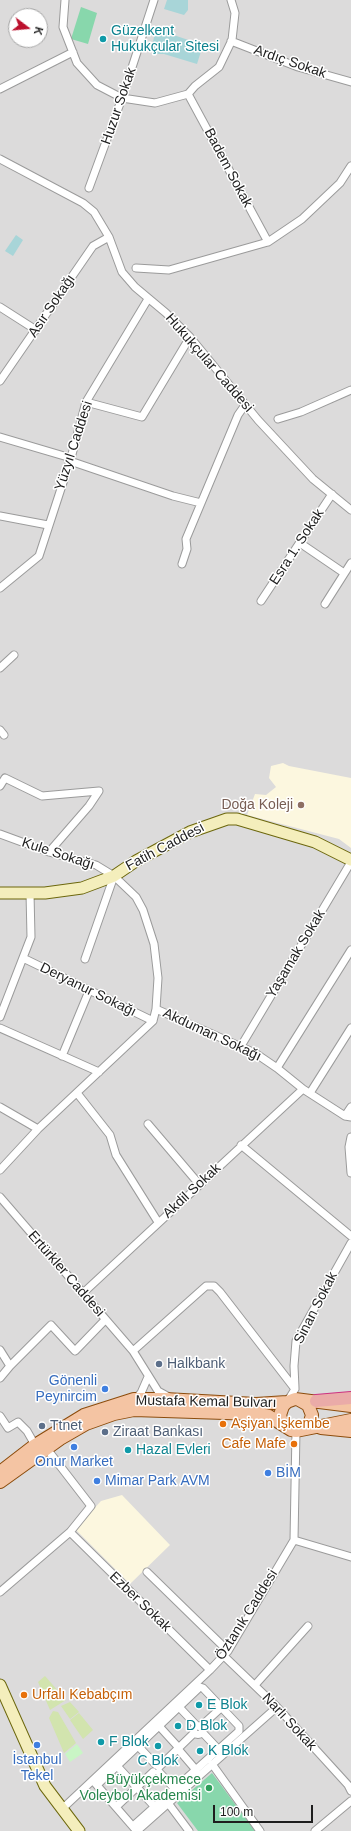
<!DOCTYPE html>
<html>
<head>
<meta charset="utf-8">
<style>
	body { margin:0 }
	#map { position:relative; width:351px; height:1831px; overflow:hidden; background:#eee9e5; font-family:Arial,sans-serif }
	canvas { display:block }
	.north { position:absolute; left:8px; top:8px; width:40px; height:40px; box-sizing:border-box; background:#fff; border:1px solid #a5a5a5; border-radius:50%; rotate:106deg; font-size:11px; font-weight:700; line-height:16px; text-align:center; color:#1e1e1e }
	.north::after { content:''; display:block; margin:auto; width:14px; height:18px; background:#bc102d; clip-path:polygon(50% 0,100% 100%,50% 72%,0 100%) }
	.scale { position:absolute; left:213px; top:1805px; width:100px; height:18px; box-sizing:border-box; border:2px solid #1e1e1e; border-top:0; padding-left:5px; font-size:12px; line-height:14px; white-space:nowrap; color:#1e1e1e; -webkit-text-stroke:3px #fff; paint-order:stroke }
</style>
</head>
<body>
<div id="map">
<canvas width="351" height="1831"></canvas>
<div class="north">K</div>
<div class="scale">100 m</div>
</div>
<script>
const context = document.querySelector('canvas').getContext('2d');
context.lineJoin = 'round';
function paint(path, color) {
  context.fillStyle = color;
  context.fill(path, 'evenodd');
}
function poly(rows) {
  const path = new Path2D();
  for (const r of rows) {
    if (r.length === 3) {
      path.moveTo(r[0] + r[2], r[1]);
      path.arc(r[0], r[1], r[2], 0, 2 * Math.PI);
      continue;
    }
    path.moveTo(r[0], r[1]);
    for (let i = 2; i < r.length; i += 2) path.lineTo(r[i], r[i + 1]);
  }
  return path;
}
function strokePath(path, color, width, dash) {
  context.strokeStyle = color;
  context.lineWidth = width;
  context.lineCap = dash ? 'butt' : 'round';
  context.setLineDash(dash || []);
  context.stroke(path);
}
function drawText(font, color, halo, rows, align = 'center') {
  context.font = font + ' Arial,sans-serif';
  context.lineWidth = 3;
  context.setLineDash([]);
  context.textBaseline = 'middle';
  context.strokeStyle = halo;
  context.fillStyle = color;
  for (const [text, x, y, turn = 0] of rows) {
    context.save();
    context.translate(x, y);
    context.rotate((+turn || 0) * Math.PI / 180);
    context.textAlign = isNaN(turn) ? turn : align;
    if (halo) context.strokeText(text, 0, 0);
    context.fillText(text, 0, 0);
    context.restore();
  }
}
paint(poly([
	[0,0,351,0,351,1831,0,1831],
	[16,16,40,16,40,40,16,40]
]), '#dcdbdb');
paint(poly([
	[283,763,289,766,351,778,351,848,339,839,247,815,255,794,266,795,276,787,269,778,271,766],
	[122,1495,170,1545,130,1584,75,1529,101,1501]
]), '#fcf7df');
paint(poly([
	[45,1676,66,1700,50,1710,38,1682],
	[70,1702,79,1712,70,1719,61,1706],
	[53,1711,58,1712,76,1743,64,1753,49,1718],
	[79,1713,93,1730,83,1739,70,1720]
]), '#d2e4ae');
paint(poly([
	[77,1744,83,1753,70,1762,65,1754]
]), '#c9f5c5');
paint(poly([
	[81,7,97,13,88,44,71,39],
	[212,1773,255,1831,198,1831,177,1803]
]), '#88d7ac');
paint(poly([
	[167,0,188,0,188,10,184,15,164,9],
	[156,29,203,45,197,64,164,54,156,54,151,50],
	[16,235,23,240,13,256,5,251]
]), '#a8d5d8');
const minor = poly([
	[65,0,63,27,77,63,97,85,122,98,155,103,188,94,195,86,219,67,232,40,235,13,231,0],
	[231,41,298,67,351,82],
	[0,89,73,52],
	[188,94,268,242],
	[0,159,83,203,94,212,109,237,122,272,135,287,166,313,190,337,258,420,313,479,351,510],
	[89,188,122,98,154,0],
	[136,268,169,270,268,242,302,219,340,183,351,166],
	[0,307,36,330],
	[0,381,93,246,109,237],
	[86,402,142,417,190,337],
	[278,419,301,412,351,390],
	[0,437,71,458],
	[70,461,173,496,201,503],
	[0,516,48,525],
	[300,543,344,573],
	[182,564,187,549,186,539,238,415,245,405],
	[0,588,39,556,71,458,86,402,148,299],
	[261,601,332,494],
	[325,604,351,563],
	[0,668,14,655],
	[0,730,4,735],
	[0,786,5,778,42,796,99,791,89,806,49,852],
	[0,834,49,852,96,865,114,876,136,897,143,910,154,944,158,978,156,1009,153,1021,38,1129,0,1170],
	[23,958,153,1021],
	[85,959,114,876],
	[156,1009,255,1053,277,1068,303,1089,345,1116,351,1117],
	[0,1017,31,937,30,893],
	[0,1028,99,1072],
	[241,1046,351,862],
	[62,1056,89,991],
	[277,1068,351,950],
	[77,1093,110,1135,116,1155,158,1222],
	[310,1093,351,1028],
	[0,1107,38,1129],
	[345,1116,351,1107],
	[148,1124,199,1184],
	[351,1137,349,1147,351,1173],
	[241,1145,351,1236],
	[0,1197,133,1351,158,1391,169,1397],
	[82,1294,303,1089],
	[0,1350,10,1366,51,1325,75,1351,105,1320],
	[133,1351,206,1286,214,1286,220,1292,295,1389,287,1402],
	[0,1378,10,1366],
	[295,1388,294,1366,296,1341,351,1243],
	[135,1399,141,1393,148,1377],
	[0,1416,8,1428,18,1422,27,1431,35,1445],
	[70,1532,210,1670],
	[294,1540,351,1557],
	[147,1572,228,1651],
	[0,1592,70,1532,91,1506,47,1449],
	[224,1656,277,1707,348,1785,351,1791],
	[255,1685,308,1626],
	[179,1707,197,1726],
	[198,1730,4.5],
	[159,1726,179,1748],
	[200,1727,222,1707],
	[202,1732,219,1750],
	[138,1746,156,1765],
	[178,1749,196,1770],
	[212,1764,260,1831],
	[117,1766,155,1807],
	[159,1767,194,1733],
	[159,1772,175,1789],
	[95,1783,135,1829],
	[97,1785,200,1687,203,1688,239,1726,239,1731,133,1826],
	[168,1803,189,1831],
	[116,1807,153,1772],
	[62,1809,210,1670,228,1651,294,1540,296,1431],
	[137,1831,277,1707],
	[315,1831,351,1801]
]);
const secondary = poly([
	[0,893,45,893,82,888,114,876,136,861,190,832,227,819,237,819,315,842,351,860],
	[0,1685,45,1786,79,1831]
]);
const primary = poly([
	[299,1400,308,1405,312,1415,309,1425,305,1429],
	[351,1406,295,1399,287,1402,283,1406,280,1415,283,1425,291,1430,296,1431,351,1420],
	[321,1428,351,1431],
	[0,1472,35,1445,84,1415,134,1399,165,1399,256,1404,287,1402],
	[0,1482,60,1439,86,1424,114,1414,134,1410,255,1414,269,1416,283,1425]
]);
const trunk = poly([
	[316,1401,351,1398]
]);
strokePath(minor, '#9b9b9b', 9);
strokePath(secondary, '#6c670d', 13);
strokePath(primary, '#8c4c0c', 14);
strokePath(trunk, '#cc3280', 14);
strokePath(minor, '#fff', 7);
strokePath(secondary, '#f4eebc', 11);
strokePath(primary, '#f4c4a3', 12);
strokePath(trunk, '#eaaba8', 12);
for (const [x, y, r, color] of [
	[103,39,4,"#0f9aa8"],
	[301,805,4,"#8d6e63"],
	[159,1364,4,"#5c6f8a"],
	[105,1389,4,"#3f7fe0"],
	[223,1424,4,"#e8710a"],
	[42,1426,4,"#5c6f8a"],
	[105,1432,4,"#5c6f8a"],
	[294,1444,4,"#e8710a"],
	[74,1447,4,"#3f7fe0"],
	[128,1450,4,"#0f9aa8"],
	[268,1473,4,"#3f7fe0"],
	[97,1481,4,"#3f7fe0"],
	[24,1695,4,"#e8710a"],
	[199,1705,4,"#0f9aa8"],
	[178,1726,4,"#0f9aa8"],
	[101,1742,4,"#0f9aa8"],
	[37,1745,4,"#3f7fe0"],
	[158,1746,4,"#0f9aa8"],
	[200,1751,4,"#0f9aa8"],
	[209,1788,4,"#2e9e5b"]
]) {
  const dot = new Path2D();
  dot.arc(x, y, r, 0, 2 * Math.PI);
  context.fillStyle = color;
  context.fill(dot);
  strokePath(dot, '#fff', 1.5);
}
drawText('14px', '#0d838f', '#fff', [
	["Güzelkent",111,31],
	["Hukukçular Sitesi",111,47],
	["Hazal Evleri",136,1450],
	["E Blok",207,1705],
	["D Blok",186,1726],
	["F Blok",109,1742],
	["K Blok",208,1751],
	["C Blok",158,1761,"center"]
], 'left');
drawText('14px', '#1e1e1e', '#fff', [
	["Ardıç Sokak",290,62,19],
	["Huzur Sokak",119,106,-71],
	["Badem Sokak",228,168,62],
	["Asır Sokağı",52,306,-56],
	["Hukukçular Caddesi",209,363,49],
	["Yüzyıl Caddesi",74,446,-72],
	["Esra 1. Sokak",297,547,-57],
	["Fatih Caddesi",165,847,-28],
	["Kule Sokağı",58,854,18],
	["Yaşamak Sokak",296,954,-59],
	["Deryanur Sokağı",88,990,26],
	["Akduman Sokağı",212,1035,25],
	["Akdil Sokak",192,1191,-43],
	["Ertürkler Caddesi",66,1274,49],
	["Sinan Sokak",316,1308,-63],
	["Mustafa Kemal Bulvarı",206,1402,1],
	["Ezber Sokak",140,1602,44],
	["Öztanık Caddesi",247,1615,-58],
	["Narlı Sokak",289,1722,47]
]);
drawText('14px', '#785e54', '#fff', [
	["Doğa Koleji",293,805]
], 'right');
drawText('14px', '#4e5e75', '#fff', [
	["Halkbank",167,1364],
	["Ttnet",50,1426],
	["Ziraat Bankası",113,1432]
], 'left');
drawText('14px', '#366cbe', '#fff', [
	["Gönenli",97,1381,"right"],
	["Peynircim",97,1397,"right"],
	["Onur Market",74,1462],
	["BİM",276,1473,"left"],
	["Mimar Park AVM",105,1481,"left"],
	["İstanbul",37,1760],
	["Tekel",37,1776]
]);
drawText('14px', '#c56008', '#fff', [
	["Aşiyan İşkembe",231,1424],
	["Cafe Mafe",286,1444,"right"],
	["Urfalı Kebabçım",32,1695]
], 'left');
drawText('14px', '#27864d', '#fff', [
	["Büyükçekmece",201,1780],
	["Voleybol Akademisi",201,1796]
], 'right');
</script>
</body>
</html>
